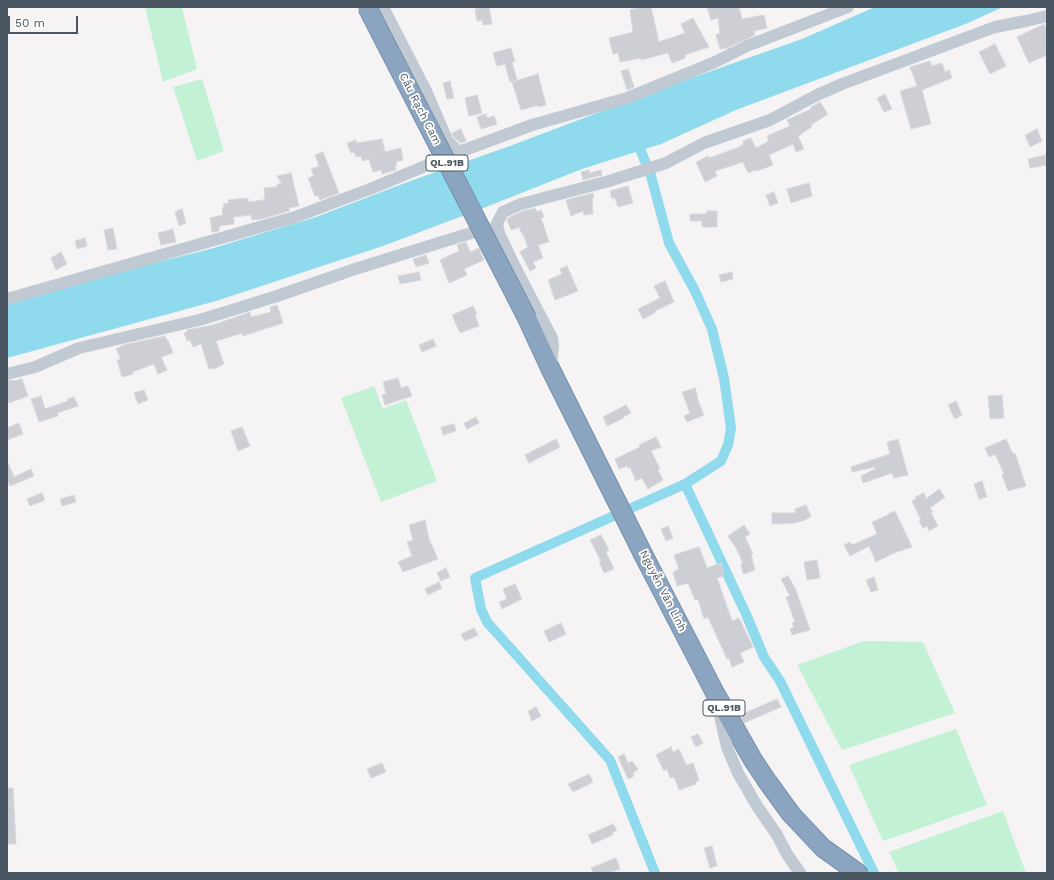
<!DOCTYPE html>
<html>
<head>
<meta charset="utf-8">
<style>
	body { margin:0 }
	#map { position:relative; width:1054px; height:880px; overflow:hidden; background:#f5f3f3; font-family:"Work Sans",sans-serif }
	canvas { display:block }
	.frame { position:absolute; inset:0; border:8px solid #4a5661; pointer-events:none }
	.scale { position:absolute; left:8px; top:16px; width:70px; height:18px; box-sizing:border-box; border:2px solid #4a5661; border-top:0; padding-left:5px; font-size:12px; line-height:14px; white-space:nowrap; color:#4a5661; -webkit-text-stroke:3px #fff; paint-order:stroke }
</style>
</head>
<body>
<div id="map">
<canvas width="1054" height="880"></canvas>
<div class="frame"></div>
<div class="scale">50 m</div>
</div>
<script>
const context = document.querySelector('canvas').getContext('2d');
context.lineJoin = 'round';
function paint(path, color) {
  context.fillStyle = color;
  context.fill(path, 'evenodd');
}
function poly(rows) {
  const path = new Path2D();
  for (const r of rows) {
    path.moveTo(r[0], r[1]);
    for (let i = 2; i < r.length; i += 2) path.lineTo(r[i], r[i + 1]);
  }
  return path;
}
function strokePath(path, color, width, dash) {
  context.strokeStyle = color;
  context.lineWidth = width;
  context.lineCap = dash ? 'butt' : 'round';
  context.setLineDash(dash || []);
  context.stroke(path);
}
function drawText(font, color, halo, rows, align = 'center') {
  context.font = font + ' "Work Sans",sans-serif';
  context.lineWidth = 3.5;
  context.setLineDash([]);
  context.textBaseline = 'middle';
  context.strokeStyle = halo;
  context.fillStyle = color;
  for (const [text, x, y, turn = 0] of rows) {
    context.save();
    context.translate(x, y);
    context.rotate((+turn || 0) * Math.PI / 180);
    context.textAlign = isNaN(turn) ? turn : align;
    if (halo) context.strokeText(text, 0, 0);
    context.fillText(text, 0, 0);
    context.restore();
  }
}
paint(poly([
	[145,7,182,7,197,69,163,82],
	[202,79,224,151,197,161,173,87],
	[374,386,383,409,406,400,437,481,381,502,341,398],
	[864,641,923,642,955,713,842,750,797,665],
	[956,729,987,805,883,841,849,765],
	[1003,811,1026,873,899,873,889,852]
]), '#c3f1d5');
paint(poly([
	[875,7,1003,7,968,23,736,110,661,144,582,169,481,209,383,246,216,301,7,358,7,305,104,276,210,249,316,217,413,180,510,146,663,88,802,39]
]), '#90daee');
strokePath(poly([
	[636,139,651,176,669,243,695,291,712,329,724,378,731,428,728,445,721,461,685,484,475,578,481,609,487,622,610,760,655,873],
	[685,484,746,614,764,657,780,681,874,873]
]), '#90daee', 10);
const building = poly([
	[489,7,492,24,483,25,482,20,477,21,475,9,489,7],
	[642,7,651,7,659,42,685,33,681,24,693,18,709,47,685,55,685,58,672,63,668,53,641,60,641,58,620,62,618,53,613,54,609,38,633,32,630,10,642,7],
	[707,7,739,7,742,19,764,15,767,28,754,31,755,35,727,48,720,49,716,35,720,33,718,18,711,20,707,7],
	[1044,24,1047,31,1047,55,1029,63,1017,37,1044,24],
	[995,44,1006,66,990,74,979,52,995,44],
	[511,48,515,61,512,62,517,80,510,82,505,64,497,66,493,53,511,48],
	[930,61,932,66,942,63,945,72,949,70,952,78,922,90,931,124,911,129,900,91,917,86,910,67,930,61],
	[628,69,634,87,627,90,621,71,628,69],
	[538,74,546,105,538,107,538,105,521,110,512,82,538,74],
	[450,81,454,98,447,99,443,83,450,81],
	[885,94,892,109,884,112,877,98,885,94],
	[477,95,482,113,469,116,465,98,477,95],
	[820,102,828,114,811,125,812,127,802,133,802,134,798,136,804,149,796,152,793,144,769,155,773,165,757,171,756,170,748,173,743,162,715,171,717,176,705,182,696,162,708,156,709,158,737,148,744,144,743,141,751,138,756,148,769,141,767,136,790,126,787,120,811,109,810,108,820,102],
	[486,114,487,118,494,116,497,124,481,129,477,117,486,114],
	[461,129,466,141,461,143,454,138,452,133,461,129],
	[1037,129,1042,141,1030,147,1025,135,1037,129],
	[382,139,385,152,401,148,403,160,396,162,397,165,395,166,396,170,382,174,381,170,373,172,369,159,362,161,361,156,356,157,354,152,351,153,347,143,356,140,357,143,382,139],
	[323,152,339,193,320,200,318,195,315,196,308,178,314,176,311,169,319,166,315,155,323,152],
	[1045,155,1046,165,1030,168,1028,159,1045,155],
	[589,170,589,173,601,170,602,175,583,180,581,172,589,170],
	[291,173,299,206,289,208,289,211,261,219,252,220,251,215,234,217,234,224,220,226,219,227,219,231,212,232,210,218,223,215,222,208,224,207,223,204,229,203,228,200,248,198,248,202,264,200,264,198,265,198,264,188,277,187,277,184,282,184,277,176,291,173],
	[809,183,812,196,791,203,787,189,809,183],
	[628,186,633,203,618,207,615,198,612,199,610,191,628,186],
	[774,192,778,203,770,206,766,195,774,192],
	[593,193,594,198,592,198,593,214,584,215,583,211,571,216,566,200,593,193],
	[535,208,537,212,541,210,544,217,541,218,549,242,538,245,543,258,533,262,536,268,530,271,520,252,528,247,523,234,522,234,519,227,511,230,507,220,508,218,523,211,535,208],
	[182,209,186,223,179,226,175,212,182,209],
	[707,211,717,211,717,227,702,227,702,221,690,221,690,214,707,214,707,211],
	[113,228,117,249,108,250,104,230,113,228],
	[173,229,176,242,161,245,158,233,173,229],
	[85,238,87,246,77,249,75,241,85,238],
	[466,242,470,252,479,248,484,260,464,269,467,275,449,283,440,260,459,251,457,245,466,242],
	[61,252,67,264,56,270,51,258,61,252],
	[426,255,429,263,416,267,413,259,426,255],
	[567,266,578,291,555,300,548,280,562,274,560,269,567,266],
	[419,272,421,280,400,284,398,276,419,272],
	[732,272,733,279,721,282,719,275,732,272],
	[665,281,674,302,655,311,656,312,643,319,638,309,660,298,654,286,665,281],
	[277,305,283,323,243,336,243,333,216,341,224,364,216,368,209,369,201,344,193,347,190,340,187,341,184,333,187,332,187,330,213,325,250,312,251,317,271,312,270,307,277,305],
	[473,306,477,314,475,315,479,326,460,333,452,315,473,306],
	[165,336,167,340,168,340,173,353,161,357,167,370,158,374,154,364,132,372,133,374,122,377,117,360,121,359,116,349,123,345,165,336],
	[433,339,436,346,422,352,419,345,433,339],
	[398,378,401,388,408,386,412,396,385,405,382,395,386,394,383,382,398,378],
	[22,379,28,396,9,403,7,398,7,381,13,380,14,381,22,379],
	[695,388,698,398,697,398,704,415,687,422,684,416,690,413,682,392,695,388],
	[144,390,148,400,138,404,134,393,144,390],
	[1002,395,1004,418,990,419,988,396,1002,395],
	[41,396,45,409,68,401,67,399,74,397,78,406,57,413,58,416,39,422,31,399,41,396],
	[956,401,962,415,955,419,948,405,956,401],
	[626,405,631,413,623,417,624,418,607,426,603,417,626,405],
	[476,417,479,423,467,429,464,423,476,417],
	[19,423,23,434,7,440,7,428,19,423],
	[454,424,456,431,443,435,441,427,454,424],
	[242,427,250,446,238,451,231,431,242,427],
	[656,437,661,447,651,451,660,469,658,470,663,480,648,489,642,478,636,481,630,467,628,468,627,466,619,469,615,459,640,447,639,445,656,437],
	[556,439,560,447,529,463,525,455,556,439],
	[898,439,908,475,894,478,892,473,863,483,861,476,875,469,875,467,852,472,851,467,890,454,887,442,898,439],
	[1006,439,1013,454,1015,453,1026,486,1008,491,1002,475,1004,474,995,454,989,457,985,448,1006,439],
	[7,461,14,477,31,469,34,476,10,486,7,480,7,461],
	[982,481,987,497,979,499,974,484,982,481],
	[939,489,945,497,930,508,933,512,931,513,938,526,929,531,927,526,923,528,919,521,921,520,912,501,916,499,915,497,924,493,926,499,939,489],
	[42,493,45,500,30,506,27,499,42,493],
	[74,495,76,502,62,506,60,499,74,495],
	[806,505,811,516,805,520,795,523,772,524,772,513,796,513,795,509,806,505],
	[895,511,912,547,894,553,876,562,869,546,850,556,844,545,850,542,852,545,877,534,872,522,888,515,888,514,895,511],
	[425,520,429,539,438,559,403,572,398,562,412,556,407,542,413,540,409,525,425,520],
	[744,525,750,534,745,537,753,554,751,555,755,570,743,574,741,564,743,563,736,548,728,536,744,525],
	[668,526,673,538,666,541,661,529,668,526],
	[601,535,609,550,606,552,614,569,604,573,599,562,601,561,590,540,601,535],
	[699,547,707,568,721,563,724,576,717,578,732,621,739,618,753,647,740,653,744,662,732,667,729,658,727,659,708,617,704,619,698,599,695,600,688,583,677,586,673,572,679,569,674,555,699,547],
	[817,560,820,578,807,580,804,562,817,560],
	[446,568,450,577,441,581,437,573,446,568],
	[788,576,795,588,810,630,792,635,790,629,794,627,792,623,795,622,786,597,790,596,781,579,788,576],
	[874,577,878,590,871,592,866,580,874,577],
	[439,582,442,588,428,595,425,589,439,582],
	[515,584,522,599,502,609,499,602,507,599,503,589,515,584],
	[561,623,566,634,549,642,544,631,561,623],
	[474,628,478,635,465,641,461,634,474,628],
	[777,699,781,707,744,723,740,715,777,699],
	[536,707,541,716,532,721,528,711,536,707],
	[698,734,703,743,696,747,691,737,698,734],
	[671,747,673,752,679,749,686,765,693,763,699,780,695,782,696,784,679,790,674,777,670,778,667,769,664,771,656,755,671,747],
	[624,754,628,763,632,761,638,769,633,773,634,776,628,779,618,757,624,754],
	[382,763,386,772,371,778,367,769,382,763],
	[589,774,593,782,573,792,568,784,589,774],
	[7,788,13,788,16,844,7,844,7,788],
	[613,824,617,830,612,833,613,835,592,844,588,835,613,824],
	[712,846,717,866,710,868,704,848,712,846],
	[616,858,620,869,608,873,593,873,591,868,616,858]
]);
paint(building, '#cdcfd5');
strokePath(building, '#d7d9de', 1);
const highway = poly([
	[527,318,551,370,644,556,715,693,753,760,767,781,791,814,823,848,858,873]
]);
strokePath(highway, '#7690ad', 20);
strokePath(poly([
	[383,7,427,93,448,142,459,152],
	[7,299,295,217,370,189,459,152,532,125,627,98,715,62,747,46,848,7],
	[551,369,553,346,552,338,514,265,499,233,497,223,503,212,521,204,609,181,666,163,704,143,770,120,817,95,842,84,995,27,1026,21,1047,16],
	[7,374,35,367,79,348,199,320,229,311,277,296,355,269,487,228],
	[718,707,727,747,738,773,757,806,777,835,787,854,800,873]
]), '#c1cad2', 12);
strokePath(highway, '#8ba5c1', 18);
const highwayBridge = poly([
	[367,7,527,318]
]);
strokePath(highwayBridge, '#7690ad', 20, []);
strokePath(highwayBridge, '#8ba5c1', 18);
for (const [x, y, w] of [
	[447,163,42],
	[724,708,42]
]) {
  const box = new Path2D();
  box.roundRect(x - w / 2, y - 8, w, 16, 3);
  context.fillStyle = '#fff';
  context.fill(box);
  strokePath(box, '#4a5661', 1);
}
drawText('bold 10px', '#4a5661', null, [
	["QL.91B",447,163],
	["QL.91B",724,708]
]);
drawText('11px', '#4a5661', '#fff', [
	["Cầu Rạch Cam",420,109,63],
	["Nguyễn Văn Linh",663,591,63]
]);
</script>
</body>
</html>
